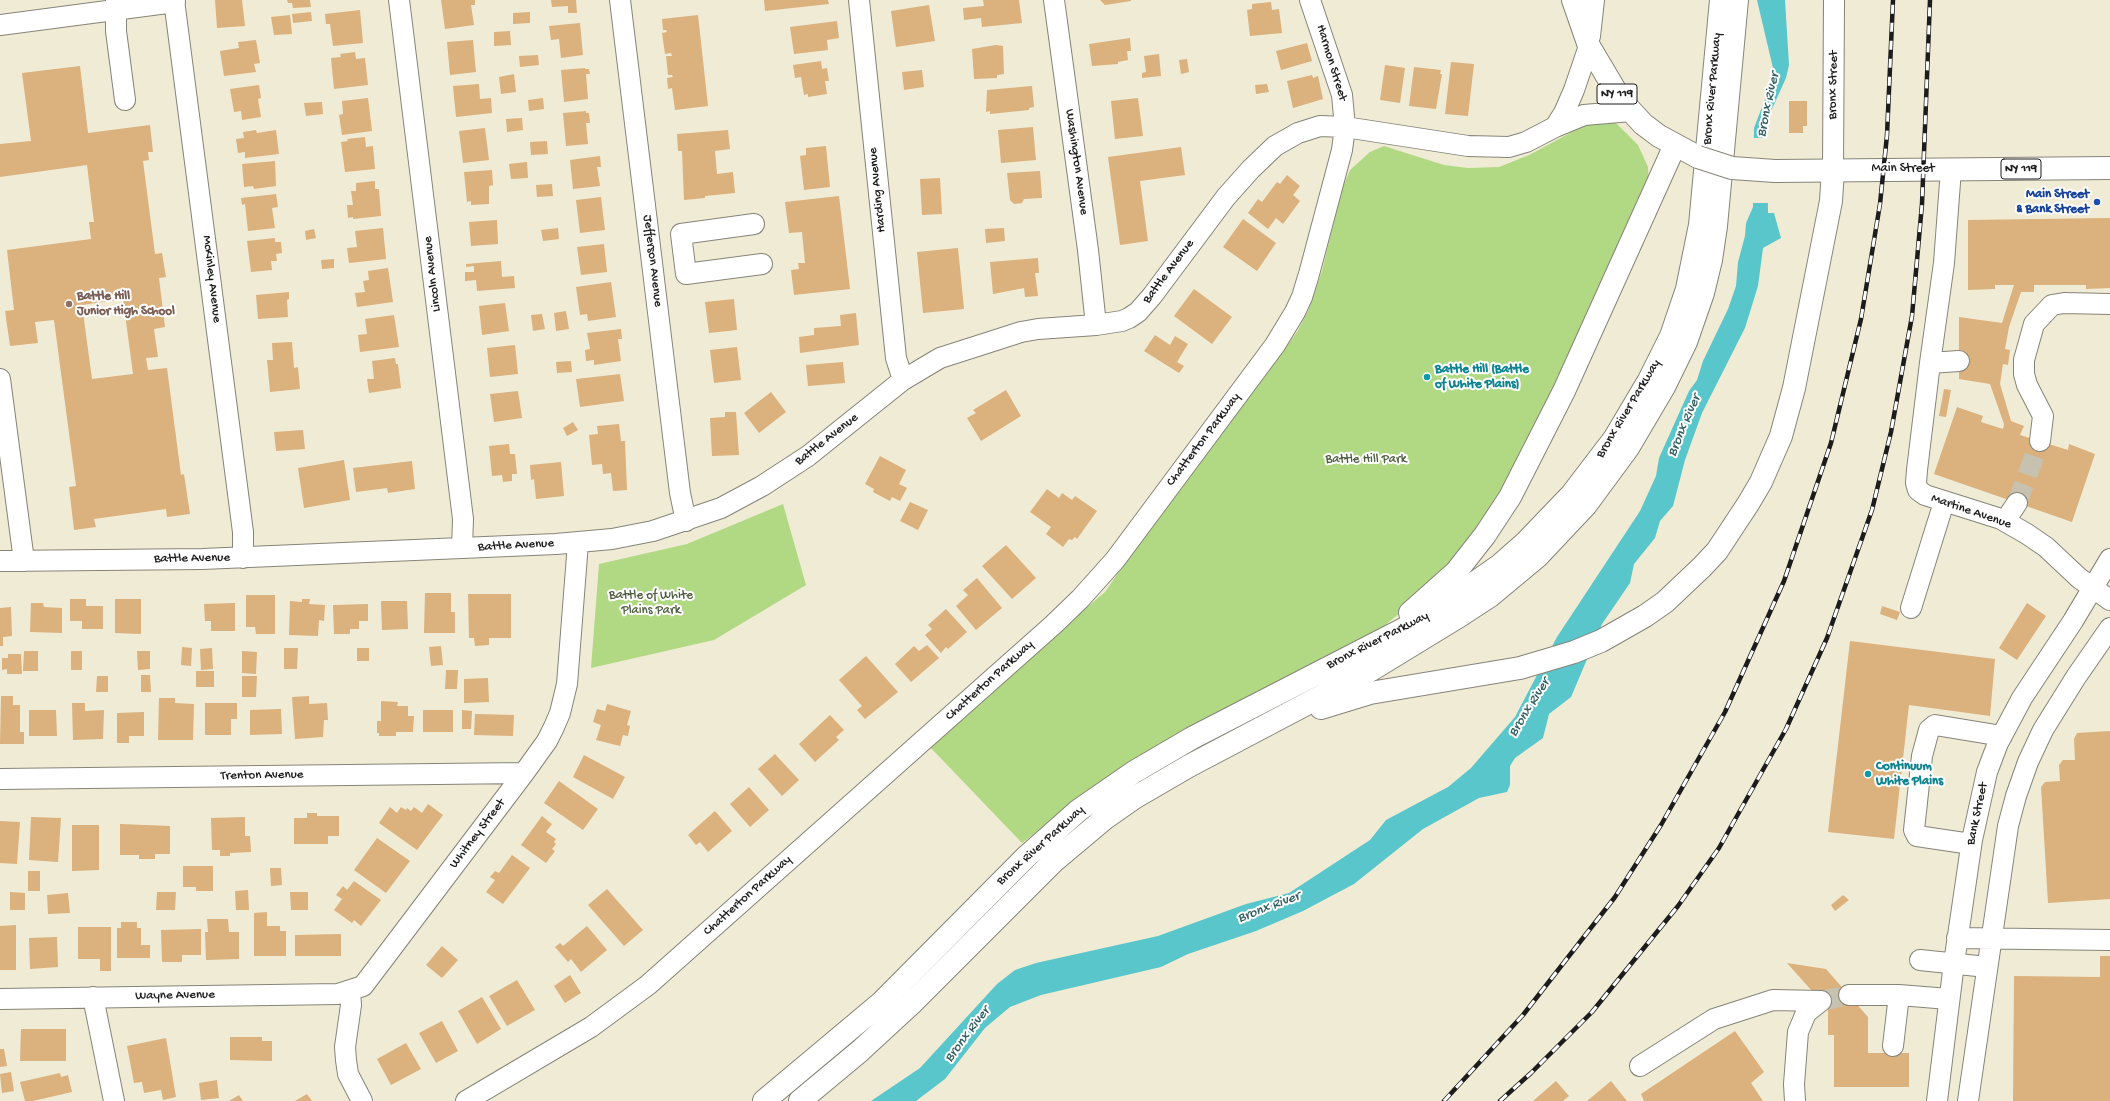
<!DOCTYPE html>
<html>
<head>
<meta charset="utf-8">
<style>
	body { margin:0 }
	canvas { display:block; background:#f0ebd4 }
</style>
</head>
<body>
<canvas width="2110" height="1101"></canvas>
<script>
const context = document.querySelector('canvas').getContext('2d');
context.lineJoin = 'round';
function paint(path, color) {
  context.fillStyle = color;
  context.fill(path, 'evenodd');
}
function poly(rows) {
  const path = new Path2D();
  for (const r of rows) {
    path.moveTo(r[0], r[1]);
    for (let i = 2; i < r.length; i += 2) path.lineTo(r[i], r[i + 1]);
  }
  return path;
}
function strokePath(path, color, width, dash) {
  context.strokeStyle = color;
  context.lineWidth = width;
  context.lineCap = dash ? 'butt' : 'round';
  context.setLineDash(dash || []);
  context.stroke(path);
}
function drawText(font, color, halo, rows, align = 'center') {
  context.font = font + ' "Gochi Hand",sans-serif';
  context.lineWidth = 4;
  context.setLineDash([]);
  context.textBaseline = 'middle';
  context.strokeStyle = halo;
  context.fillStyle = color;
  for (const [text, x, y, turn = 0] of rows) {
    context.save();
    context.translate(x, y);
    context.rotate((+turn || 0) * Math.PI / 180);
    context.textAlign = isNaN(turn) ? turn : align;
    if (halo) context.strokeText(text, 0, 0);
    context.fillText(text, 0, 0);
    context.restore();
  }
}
paint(poly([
	[1608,119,1616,123,1638,145,1648,167,1649,184,1534,439,1471,543,1419,598,1380,629,1201,723,1080,798,1022,843,929,746,1050,638,1105,592,1139,542,1297,332,1308,311,1322,271,1341,191,1350,170,1370,152,1384,146,1444,165,1468,168,1499,167,1529,155,1572,132,1588,122],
	[783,504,806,585,714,640,591,668,599,564,687,544]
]), '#b1d984');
paint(poly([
	[1757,0,1785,0,1789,65,1786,78,1767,120,1768,213,1774,213,1781,238,1763,248,1758,286,1745,328,1702,413,1685,460,1673,506,1660,521,1655,538,1634,564,1630,583,1602,624,1571,697,1549,714,1543,738,1515,758,1510,766,1510,785,1507,792,1479,798,1423,829,1354,884,1303,911,1256,931,1188,954,1161,967,1041,995,1010,1007,985,1028,945,1079,916,1101,871,1101,920,1068,997,984,1015,970,1036,963,1158,936,1246,904,1289,893,1370,840,1386,820,1448,787,1471,768,1515,717,1557,637,1640,511,1656,476,1659,458,1689,391,1697,380,1703,361,1728,309,1736,286,1738,262,1745,236,1746,223,1753,207,1754,128,1772,81,1773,68]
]), '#59c6cc');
paint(poly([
	[1752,138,1769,138,1770,203,1751,203]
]), '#f0ebd4');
paint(poly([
	[215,0,242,0,245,26,217,28],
	[287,0,310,0,311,7,293,8,292,3,288,3],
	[441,0,475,0,475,5,471,5,474,25,445,29],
	[551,0,576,0,577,13,568,13,568,6,552,7],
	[764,0,828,0,829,4,765,11],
	[983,0,1019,0,1022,23,982,27,981,18,964,20,963,8,984,6],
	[1100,0,1131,0,1131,1,1105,5],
	[1271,2,1272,10,1279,9,1282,33,1250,36,1247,10,1252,9,1252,4],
	[929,5,935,41,896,47,891,11],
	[360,10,363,43,333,46,330,24,326,24,325,14],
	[311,12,312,21,293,23,292,14],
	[530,12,530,23,513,24,513,13],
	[290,15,292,34,274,35,271,17],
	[698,15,708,106,675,110,672,88,668,89,667,78,673,77,672,75,668,75,666,56,672,56,671,53,665,54,662,33,667,32,666,30,663,30,662,19],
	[837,21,839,38,827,40,828,50,794,54,790,27],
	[580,23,583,55,561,58,559,39,551,40,549,26],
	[510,31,511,45,494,46,494,32],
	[1130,38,1131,51,1127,51,1128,60,1118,62,1118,64,1092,66,1089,44],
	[256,40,260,63,254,64,256,72,224,76,220,51,239,48,238,42],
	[473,40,476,72,450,75,447,42],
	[1307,43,1312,61,1281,70,1276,51],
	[996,45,1003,46,1004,74,997,75,997,78,974,79,972,49],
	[355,52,356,59,365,58,368,85,334,89,331,58,341,57,340,54],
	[1159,54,1161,76,1142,78,1142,73,1146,72,1144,56],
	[538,55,539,65,520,67,519,56],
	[1187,59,1189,72,1181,74,1179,60],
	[821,61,822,69,827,68,829,81,825,81,827,94,808,97,808,94,804,95,801,77,795,78,793,65],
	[1451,62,1474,64,1468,116,1445,114],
	[1385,65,1405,68,1400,103,1380,100],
	[80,66,88,133,150,125,153,152,148,152,149,160,143,161,155,254,162,253,166,277,159,278,165,327,154,329,158,357,146,358,148,370,167,368,181,475,184,474,190,514,167,517,166,509,94,519,96,527,74,530,69,487,76,486,54,320,35,322,38,343,10,346,5,311,14,310,7,250,91,239,89,222,94,222,87,165,0,177,0,144,31,141,22,73],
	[123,299,133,374,92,379,82,305],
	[1414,67,1441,70,1440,74,1442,74,1436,109,1409,106],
	[585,68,585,69,589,69,590,74,586,74,588,99,564,102,561,70],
	[922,70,924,87,904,90,902,72],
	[514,74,516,92,501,94,499,77],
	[1312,75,1313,78,1318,76,1323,99,1293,108,1287,81],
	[479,84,480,99,491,98,492,113,456,117,453,86],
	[1267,84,1269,92,1256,94,1255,85],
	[259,85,261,98,258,99,261,117,242,120,241,111,234,112,230,89],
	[1032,86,1034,107,1029,108,1029,110,990,114,990,111,986,112,987,90],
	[368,98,372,131,342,135,339,115,343,114,342,101],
	[543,98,544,109,529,111,528,100],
	[1138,98,1143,136,1115,139,1111,101],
	[1789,101,1807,101,1807,126,1803,126,1803,133,1789,133],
	[322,102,323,114,306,116,304,103],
	[586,111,586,113,589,113,590,123,586,123,588,144,566,146,563,113],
	[522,118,523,130,507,132,506,119],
	[1033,127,1036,160,1001,163,998,130],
	[485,128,489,160,463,163,459,131],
	[256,130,257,133,276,130,279,154,245,158,245,152,238,153,236,139,244,138,243,132],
	[728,130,730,149,715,151,717,174,733,172,735,193,705,196,705,198,684,200,682,151,678,151,677,134],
	[365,137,366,147,373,146,375,169,345,172,341,142,348,141,347,139],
	[547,141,548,154,531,155,530,142],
	[826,146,830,187,804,190,800,156,806,155,806,148],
	[1181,147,1185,175,1140,181,1148,241,1120,245,1108,157],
	[600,156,601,167,597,167,600,186,573,189,570,160],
	[275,161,276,186,254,189,253,186,244,187,242,164],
	[527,162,528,178,511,179,509,164],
	[492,170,493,185,489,186,489,204,471,205,471,201,467,202,464,172],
	[1040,171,1042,198,1024,199,1022,203,1014,204,1010,200,1007,173],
	[1287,175,1300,186,1293,195,1300,201,1283,224,1276,218,1268,229,1248,213,1258,199,1262,202,1277,182,1280,184],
	[940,178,942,214,922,215,920,179],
	[375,181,375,189,379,189,381,216,353,219,353,217,348,218,347,205,353,205,351,191,356,191,356,183],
	[552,184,553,196,537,197,536,185],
	[276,194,278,207,272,208,275,228,248,231,245,204,242,205,241,198],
	[839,196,850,289,794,295,791,270,799,269,798,263,805,263,802,232,789,233,785,202],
	[601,197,605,230,580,233,576,200],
	[2110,218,2110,288,2086,289,2086,285,2034,285,2034,292,2021,292,2009,327,2005,349,2010,350,2008,365,2003,364,2000,384,2011,421,2024,426,2020,435,2068,450,2069,444,2095,454,2072,522,1934,474,1957,407,1983,416,1981,422,2003,429,2004,424,1990,384,1959,379,1959,317,2002,323,2014,285,1995,285,1995,289,1968,290,1968,220],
	[1243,219,1276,243,1257,271,1223,247],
	[497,220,498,244,471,246,469,222],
	[383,228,386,259,349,263,347,248,357,247,355,231],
	[558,228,559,239,543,241,541,230],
	[1004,228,1005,241,986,243,985,229],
	[314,229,316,238,306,240,305,231],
	[275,238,275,242,281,242,282,253,276,254,277,261,271,261,272,270,251,272,247,241],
	[604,244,607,272,581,275,577,247],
	[958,248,964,309,923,313,917,252],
	[1038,258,1039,273,1035,273,1038,296,1025,297,1024,288,993,294,990,262],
	[334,259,334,268,322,269,321,260],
	[501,261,502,277,514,276,515,288,477,291,476,280,465,281,465,272,474,272,474,266,466,267,466,264],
	[388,268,393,302,357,307,355,293,365,292,363,281,369,280,368,271],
	[611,282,616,317,588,321,587,314,580,315,576,287],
	[1194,289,1232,317,1212,344,1174,316],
	[289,292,289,299,287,300,288,317,258,319,256,295],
	[734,299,737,330,709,333,705,302],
	[505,303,509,331,482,335,479,306],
	[566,311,569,329,556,331,554,313],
	[856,313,859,345,800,353,799,337,814,335,814,328,841,326,840,315],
	[542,314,545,329,533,331,531,315],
	[394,315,399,347,360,352,358,335,367,334,365,319],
	[621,329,622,339,618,339,621,361,594,365,594,360,586,361,585,350,590,349,587,333],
	[1155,335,1170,345,1175,336,1188,344,1177,362,1184,366,1179,373,1144,351],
	[292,342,294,368,298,367,300,389,270,392,267,360,273,360,272,343],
	[515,345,518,374,490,377,487,348],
	[737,347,741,380,714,383,710,350],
	[395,358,396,364,398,364,401,388,369,393,367,379,374,379,372,361],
	[571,361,572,372,557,373,556,362],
	[843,362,845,383,808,386,806,365],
	[620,374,624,401,580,407,576,379],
	[1944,389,1951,390,1946,417,1939,416],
	[1006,390,1021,416,981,441,967,418,976,413,973,410],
	[518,391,522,418,494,422,490,394],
	[771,392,786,412,759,433,744,413],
	[725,412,736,412,739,455,712,456,710,418,725,417],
	[573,422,578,430,567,436,563,428],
	[619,424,621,441,625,441,627,490,613,491,611,473,603,474,602,464,592,465,589,435,598,434,597,426],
	[303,430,305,449,276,451,274,432],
	[509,444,510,454,515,454,517,474,512,474,512,481,503,482,502,475,492,476,489,446],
	[880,456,906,470,899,484,907,488,900,501,892,497,890,501,873,492,874,489,865,484],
	[344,460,350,500,304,508,298,468],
	[412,461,415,489,388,493,387,488,356,492,353,468],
	[561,462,564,496,536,499,534,479,531,480,530,465],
	[1047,489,1059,498,1062,493,1072,500,1075,496,1097,511,1077,539,1075,537,1072,540,1069,539,1063,547,1046,534,1051,527,1030,512],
	[910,502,928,510,918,530,900,521],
	[1006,545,1036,578,1012,599,982,566],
	[977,578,1002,608,976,630,956,606,968,595,963,590],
	[425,593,451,593,451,612,455,612,455,633,424,633],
	[468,594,511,594,511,638,489,638,489,645,475,646,474,638,469,638],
	[246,595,275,595,275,634,256,634,255,627,246,627],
	[70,599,86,599,86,606,103,606,103,629,82,629,82,621,70,621],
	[115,599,141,599,141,634,115,633],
	[302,599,310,599,309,604,325,605,324,621,319,620,318,636,289,635,290,601,302,602],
	[381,601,407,601,408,629,382,630],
	[31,603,43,603,44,607,62,608,62,633,30,632],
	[235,603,235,631,211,631,211,621,205,621,204,604],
	[2027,603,2046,616,2017,660,1999,648],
	[368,604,368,621,359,621,359,629,350,629,350,634,334,634,333,605],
	[1882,606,1900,612,1897,620,1880,614],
	[11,607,12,636,3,637,3,646,0,646,0,608],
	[946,609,967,632,948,649,946,647,941,653,925,635,932,629,928,625],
	[1850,641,1995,659,1990,716,1909,705,1894,839,1828,832],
	[927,645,939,658,911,682,895,664,914,646,919,651],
	[441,646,443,665,431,666,429,647],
	[182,647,192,648,191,666,181,665],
	[212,648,213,669,201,670,200,649],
	[284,648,298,648,297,669,284,669],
	[357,648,369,648,369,661,357,661],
	[24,651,38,651,38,671,23,671],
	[71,651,82,651,82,670,71,670],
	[137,651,150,651,150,669,138,670],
	[242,651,257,652,256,674,242,673],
	[8,654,21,654,22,674,7,674,7,669,2,670,2,658,8,658],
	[866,656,898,692,865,719,857,710,862,706,839,680],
	[446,670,458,670,457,689,445,689],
	[196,671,214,671,214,687,196,687],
	[141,675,150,675,151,692,141,692],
	[97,676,108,676,108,692,96,692],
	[242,676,257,676,256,697,242,697],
	[488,678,489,702,464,703,464,679],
	[1,696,13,696,13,705,20,705,20,732,24,732,24,744,0,744],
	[309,696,309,704,327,703,328,720,324,720,323,737,295,739,292,697],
	[159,698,175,698,175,703,194,704,193,740,158,740],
	[381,701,398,702,397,706,408,706,408,716,414,716,413,732,396,732,396,736,379,736,379,733,377,733,377,721,381,721],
	[72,703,85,703,85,711,104,710,103,739,73,740],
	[205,703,237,703,237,719,231,719,231,735,205,735],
	[607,704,631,711,627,725,630,726,628,736,623,735,620,746,596,740,601,725,593,722,597,709,605,711],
	[281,709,282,734,250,735,250,710],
	[29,710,56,710,57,736,29,736],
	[423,710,453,710,453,732,423,732],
	[462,710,472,711,471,729,462,729],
	[144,712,144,736,129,736,129,743,117,743,117,713],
	[475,714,514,715,513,736,474,735],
	[830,715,844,730,836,737,839,740,815,762,799,744],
	[2110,731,2110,899,2048,903,2041,787,2045,782,2060,781,2059,765,2063,760,2075,760,2074,739,2077,733],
	[775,754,799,780,782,796,758,769],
	[584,755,625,777,613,799,573,777],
	[559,781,598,809,583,830,544,803],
	[749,787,769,810,750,827,730,804],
	[428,804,443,815,417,850,379,823,390,807,397,813,401,807,406,810,407,808,411,811,414,807,422,813],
	[715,811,732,831,708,852,700,842,696,845,688,835],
	[307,813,317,813,317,816,339,816,339,836,328,836,328,844,294,844,294,818,307,818],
	[542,816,552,824,546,832,556,839,554,842,556,844,552,849,555,851,546,863,521,845],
	[31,817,61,818,58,862,29,860],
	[245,817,245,836,250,836,251,852,230,853,230,856,220,856,220,850,212,850,211,818],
	[0,821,20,822,17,864,0,863],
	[120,824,170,826,170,854,155,854,155,859,139,859,139,855,120,855],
	[72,825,99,825,99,870,72,871],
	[377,838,410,861,386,893,354,870],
	[512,855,530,868,503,904,486,892,495,880,490,877,495,871,499,873],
	[183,866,213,866,213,891,196,891,196,887,183,887],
	[270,868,281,868,282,885,271,886],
	[28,871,40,871,40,891,28,891],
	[354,881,381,900,361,926,354,920,352,923,334,910,342,899,336,895,343,886,347,890],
	[607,889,643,930,624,946,588,905],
	[248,890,249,910,236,910,235,891],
	[10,892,25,893,25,910,10,910],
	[157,892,176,892,175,910,156,910],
	[290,892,308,892,308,910,291,910],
	[68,893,70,913,48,914,47,895],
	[1843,895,1849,900,1835,911,1831,905],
	[267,912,267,926,280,926,280,931,286,931,286,956,254,956,254,913],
	[207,919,228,919,229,932,239,932,239,959,206,960,205,932,208,932],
	[121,922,137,922,137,928,141,928,141,945,150,945,150,958,117,958,117,928,121,928],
	[16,925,16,970,0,970,0,926],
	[587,926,607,950,581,972,571,959,568,962,555,947,560,943,563,946],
	[78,927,111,927,111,971,100,971,100,959,78,959],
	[201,929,201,955,182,955,182,962,162,962,161,930],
	[341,934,341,956,295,956,295,935],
	[57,937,58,967,30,969,29,938],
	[442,946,458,960,442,978,426,965],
	[2100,956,2110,956,2110,1101,2013,1101,2014,976,2100,977],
	[1787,963,1826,969,1868,1017,1868,1053,1909,1053,1909,1087,1834,1087,1834,1035,1828,1035,1828,1009],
	[570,975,581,993,565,1003,554,986],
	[517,980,535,1010,507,1026,489,996],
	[482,997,501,1029,477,1044,458,1011],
	[442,1021,458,1051,436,1063,419,1033],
	[21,1029,66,1029,66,1061,20,1061],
	[1735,1031,1764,1072,1751,1083,1763,1101,1644,1101,1641,1094],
	[230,1037,262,1037,262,1041,272,1041,272,1061,230,1060],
	[166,1038,176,1097,163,1100,161,1090,144,1093,142,1082,134,1083,127,1046],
	[406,1043,421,1069,391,1085,377,1059],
	[0,1049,4,1049,7,1066,0,1067],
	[11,1072,14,1091,2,1093,0,1074],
	[60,1073,61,1077,68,1075,72,1092,33,1101,25,1101,20,1082],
	[217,1080,219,1098,201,1100,199,1083],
	[1556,1081,1569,1096,1563,1101,1533,1101],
	[1611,1081,1627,1101,1587,1101],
	[307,1094,312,1101,295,1101],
	[239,1095,243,1101,229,1101]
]), '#dbb17d');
strokePath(poly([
	[2017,503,2040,441],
	[1821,1001,1849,995]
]), '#c6c2af', 20, [20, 10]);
const minor = poly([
	[116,0,116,31,125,100],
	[174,0,243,532,243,558],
	[399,0,463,519,462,548],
	[620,0,680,493,686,521],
	[859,0,896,358,903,380],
	[1054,0,1088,250,1096,325],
	[0,25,175,2],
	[1555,127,1564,113,1574,90,1589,46],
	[1833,170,1834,0],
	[754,224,681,234,686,274,762,264],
	[1959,361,1930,363,1917,470,1916,483,1918,490,1925,495,2001,519,2027,534,2046,547,2079,578,2110,600],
	[1930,363,1944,263,1951,169],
	[0,379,24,561],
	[2040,441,2043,416,2027,385,2024,374,2024,360,2034,324,2052,305,2064,303,2110,304],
	[2005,521,2017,503],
	[0,561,202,559,556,544,612,539,653,531,721,508,762,486,808,456,903,380,940,358,1021,332,1038,329,1096,325,1122,321,1129,318,1138,312,1152,296,1226,197,1251,169,1275,146,1298,133,1320,126,1345,127,1468,146,1509,147,1526,142,1555,127,1584,115,1631,111],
	[1911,608,1944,502],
	[0,779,524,773],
	[1971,844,1917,836,1914,830,1922,756,1929,730,1935,725,2002,736],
	[1957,938,2110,940],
	[1920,960,1987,967],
	[350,991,351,1005,345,1047,346,1060,348,1074,362,1101],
	[1849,995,1899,995,1949,999],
	[93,997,114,1101],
	[0,999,338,994,363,986,524,773,547,741,554,727,560,713,567,684,578,543],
	[1893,1046,1899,995],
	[1640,1066,1714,1019,1773,1000,1821,1001],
	[466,1101,591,1027,648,985,1053,625,1080,599,1115,560,1275,345,1295,312,1302,297,1309,274,1342,150,1345,127,1342,95,1310,0],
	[1795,1101,1794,1084,1798,1032,1806,1013,1821,1001],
	[1937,1101,1954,963,1972,840,1987,772,1998,743,2022,698,2073,621,2110,559],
	[1968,1101,2008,826,2016,796,2028,762,2043,730,2076,677,2110,628]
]);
const major = poly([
	[1573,0,1589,46,1621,100,1643,124,1659,136,1698,157],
	[1589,36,1593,0],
	[1775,171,2110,168]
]);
const highway = poly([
	[1410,613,1456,572,1485,535,1510,497,1564,391,1675,145],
	[1321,708,1370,693,1520,668,1574,652,1601,641,1645,616,1665,602,1702,567,1717,551,1748,504,1761,482,1781,436,1794,388,1831,201,1833,170],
	[764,1101,881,1003,1026,857,1079,810,1134,772,1192,738,1423,619,1500,565,1525,543,1572,494,1614,439,1649,380,1671,336,1687,289,1700,225,1721,0],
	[800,1101,860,1051,911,1004,1054,861,1104,819,1134,798,1189,766,1371,670,1461,615,1490,596,1538,556,1586,505,1628,448,1664,387,1686,342,1703,293,1711,260,1716,226,1737,0]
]);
strokePath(minor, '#868478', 22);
strokePath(major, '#868478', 24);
strokePath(highway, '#868478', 24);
strokePath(minor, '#fff', 20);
strokePath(major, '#fff', 22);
strokePath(highway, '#fff', 22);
const rail = poly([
	[1444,1101,1523,1015,1615,897,1661,825,1725,712,1784,581,1831,443,1861,319,1880,204,1887,135,1893,0],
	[1500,1101,1531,1073,1592,1012,1678,906,1719,848,1786,729,1827,638,1872,510,1891,432,1912,316,1922,204,1930,0]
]);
strokePath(rail, '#1c1c1c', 4.5);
strokePath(rail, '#fff', 3, [9]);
const majorBridge = poly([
	[1698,157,1732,168,1775,171]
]);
strokePath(majorBridge, '#868478', 24, []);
strokePath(majorBridge, '#fff', 22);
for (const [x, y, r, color] of [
	[2097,202,4,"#1a4fb4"],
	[69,304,4,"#8d6e63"],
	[1427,377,4,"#0f9aa8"],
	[1868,774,4,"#0f9aa8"]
]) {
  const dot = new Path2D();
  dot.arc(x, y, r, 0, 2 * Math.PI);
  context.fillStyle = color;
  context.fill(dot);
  strokePath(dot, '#fff', 1.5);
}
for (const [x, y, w] of [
	[1617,94,40],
	[2021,169,40]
]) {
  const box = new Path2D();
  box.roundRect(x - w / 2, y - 10, w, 20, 3);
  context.fillStyle = '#fff';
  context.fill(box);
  strokePath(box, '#1c1c1c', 1);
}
drawText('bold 12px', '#1c1c1c', null, [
	["NY 119",1617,94],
	["NY 119",2021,169]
]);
drawText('13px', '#1c1c1c', '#fff', [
	["Harmon Street",1331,63,73],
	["Bronx Street",1834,85,-89],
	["Bronx River Parkway",1713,89,-85],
	["Washington Avenue",1076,162,82],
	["Main Street",1903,169],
	["Harding Avenue",878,190,-96],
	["Jefferson Avenue",652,261,83],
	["Battle Avenue",1169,272,-53],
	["Lincoln Avenue",433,274,-97],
	["McKinley Avenue",211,279,83],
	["Bronx River Parkway",1629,409,-59],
	["Battle Avenue",827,440,-38],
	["Chatterton Parkway",1204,440,-53],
	["Martine Avenue",1971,512,19],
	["Battle Avenue",516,546,-3],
	["Battle Avenue",192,559,-1],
	["Bronx River Parkway",1378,641,-27],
	["Chatterton Parkway",990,681,-42],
	["Trenton Avenue",262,776,-1],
	["Bank Street",1978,814,-78],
	["Whitney Street",478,834,-53],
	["Bronx River Parkway",1041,846,-42],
	["Chatterton Parkway",748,896,-42],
	["Wayne Avenue",175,996,-1]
]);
drawText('bold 13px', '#164399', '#fff', [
	["Main Street",2089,195],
	["& Bank Street",2089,210]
], 'right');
drawText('bold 13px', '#785e54', '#fff', [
	["Battle Hill",77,297],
	["Junior High School",77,312]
], 'left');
drawText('bold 13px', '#0d838f', '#fff', [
	["Battle Hill (Battle",1435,370],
	["of White Plains)",1435,385],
	["Continuum",1876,767],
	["White Plains",1876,782]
], 'left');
drawText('13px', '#505e40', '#fff', [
	["Battle Hill Park",1366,460],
	["Battle of White",651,596],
	["Plains Park",651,611]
]);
drawText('italic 14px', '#346062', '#fff', [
	["Bronx River",1769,105,-78],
	["Bronx River",1685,426,-67],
	["Bronx River",1530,708,-58],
	["Bronx River",1269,908,-21],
	["Bronx River",968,1035,-53]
]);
</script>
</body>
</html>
